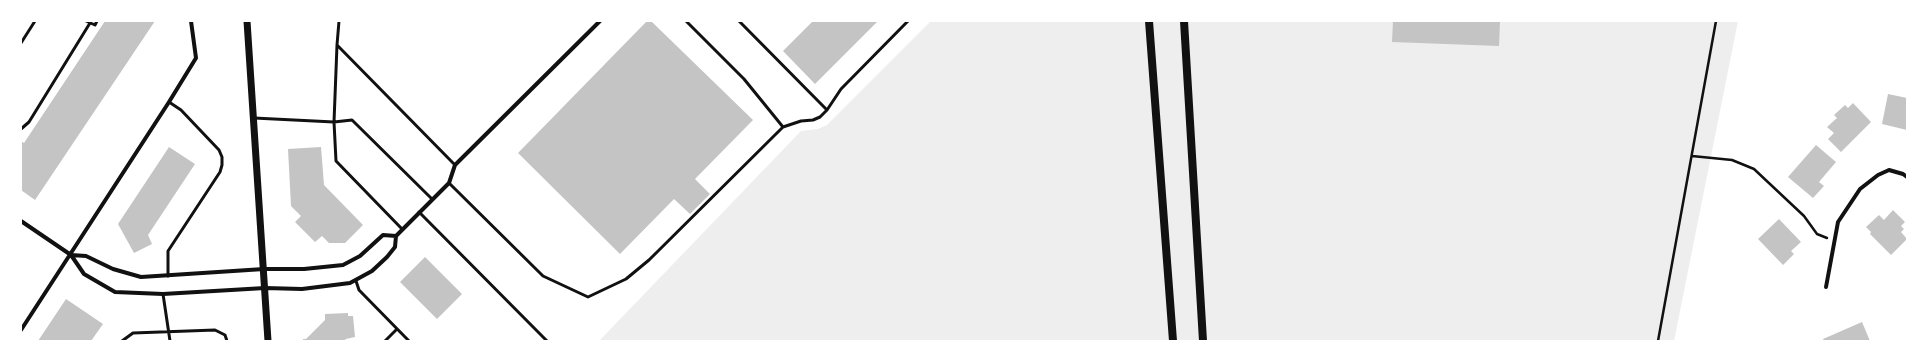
<!DOCTYPE html>
<html>
<head>
<meta charset="utf-8">
<style>
	body { margin:0 }
	#map { position:relative; width:1928px; height:362px; overflow:hidden; background:#fff; font-family:"Work Sans",sans-serif }
	canvas { display:block }
	.frame { position:absolute; inset:0; border:22px solid #fff; pointer-events:none }
</style>
</head>
<body>
<div id="map">
<canvas width="1928" height="362"></canvas>
<div class="frame"></div>
</div>
<script>
const context = document.querySelector('canvas').getContext('2d');
context.lineJoin = 'round';
function paint(path, color) {
  context.fillStyle = color;
  context.fill(path, 'evenodd');
}
function poly(rows) {
  const path = new Path2D();
  for (const r of rows) {
    path.moveTo(r[0], r[1]);
    for (let i = 2; i < r.length; i += 2) path.lineTo(r[i], r[i + 1]);
  }
  return path;
}
function strokePath(path, color, width, dash) {
  context.strokeStyle = color;
  context.lineWidth = width;
  context.lineCap = dash ? 'butt' : 'round';
  context.setLineDash(dash || []);
  context.stroke(path);
}
paint(poly([
	[931,21,1738,21,1674,341,599,341,801,131,818,129,827,125]
]), '#eee');
paint(poly([
	[105,21,155,21,35,200,21,190,21,141,24,143],
	[647,21,651,21,753,120,695,179,710,194,690,214,674,199,620,254,518,153],
	[813,21,878,21,815,84,783,51],
	[1393,21,1500,21,1499,46,1392,42],
	[1888,94,1907,98,1907,130,1882,124],
	[1853,103,1871,122,1841,152,1828,139,1834,133,1827,127,1837,118,1834,115,1845,105,1848,108],
	[1816,145,1836,162,1819,182,1824,186,1813,198,1788,177],
	[169,147,195,164,148,235,152,244,134,253,118,224],
	[321,147,324,185,363,225,345,243,329,243,322,236,315,242,295,222,301,216,291,206,288,149],
	[1893,210,1905,222,1901,226,1904,229,1901,232,1907,239,1891,255,1870,234,1871,232,1866,227,1879,215,1884,220],
	[1779,219,1801,242,1791,251,1794,254,1783,265,1758,239],
	[425,257,462,294,437,319,400,282],
	[66,299,103,324,91,341,38,341],
	[348,313,348,316,353,316,355,337,346,339,343,341,303,341,303,339,306,339,325,320,325,314],
	[1862,322,1870,341,1824,341,1823,339]
]), '#c4c4c4');
strokePath(poly([
	[1692,156,1732,160,1754,169,1804,216,1817,234,1827,238],
	[1658,341,1716,21]
]), '#111', 2.5);
strokePath(poly([
	[86,21,95,25,97,21],
	[339,21,337,45,455,165],
	[739,21,827,110],
	[21,43,35,21],
	[254,118,334,122,337,45],
	[783,127,801,121,813,120,820,117,827,110,841,89,908,21],
	[21,129,29,122,90,23],
	[449,183,543,276,588,297,626,279,649,260,783,127,744,79,686,21],
	[419,212,547,341],
	[402,229,336,161,334,122,352,120,432,199],
	[168,276,168,251,220,172,222,165,222,157,219,150,181,110,169,102],
	[356,281,359,290,409,341],
	[163,294,170,341],
	[122,341,133,333,215,330,225,335,227,341],
	[385,341,397,329]
]), '#111', 3);
strokePath(poly([
	[21,221,71,255,84,274,115,292,163,294,265,288,302,289,350,283,372,271,387,257,395,247,396,236,449,183,455,165,600,21],
	[71,255,86,256,113,269,141,277,264,269,304,269,343,265,360,256,383,235,396,236],
	[1826,287,1838,222,1860,189,1878,175,1889,170,1903,174,1907,177],
	[21,330,169,102,196,58,191,21]
]), '#111', 4);
strokePath(poly([
	[247,21,268,341]
]), '#111', 7);
strokePath(poly([
	[1149,21,1173,341],
	[1184,21,1203,341]
]), '#111', 8);
</script>
</body>
</html>
